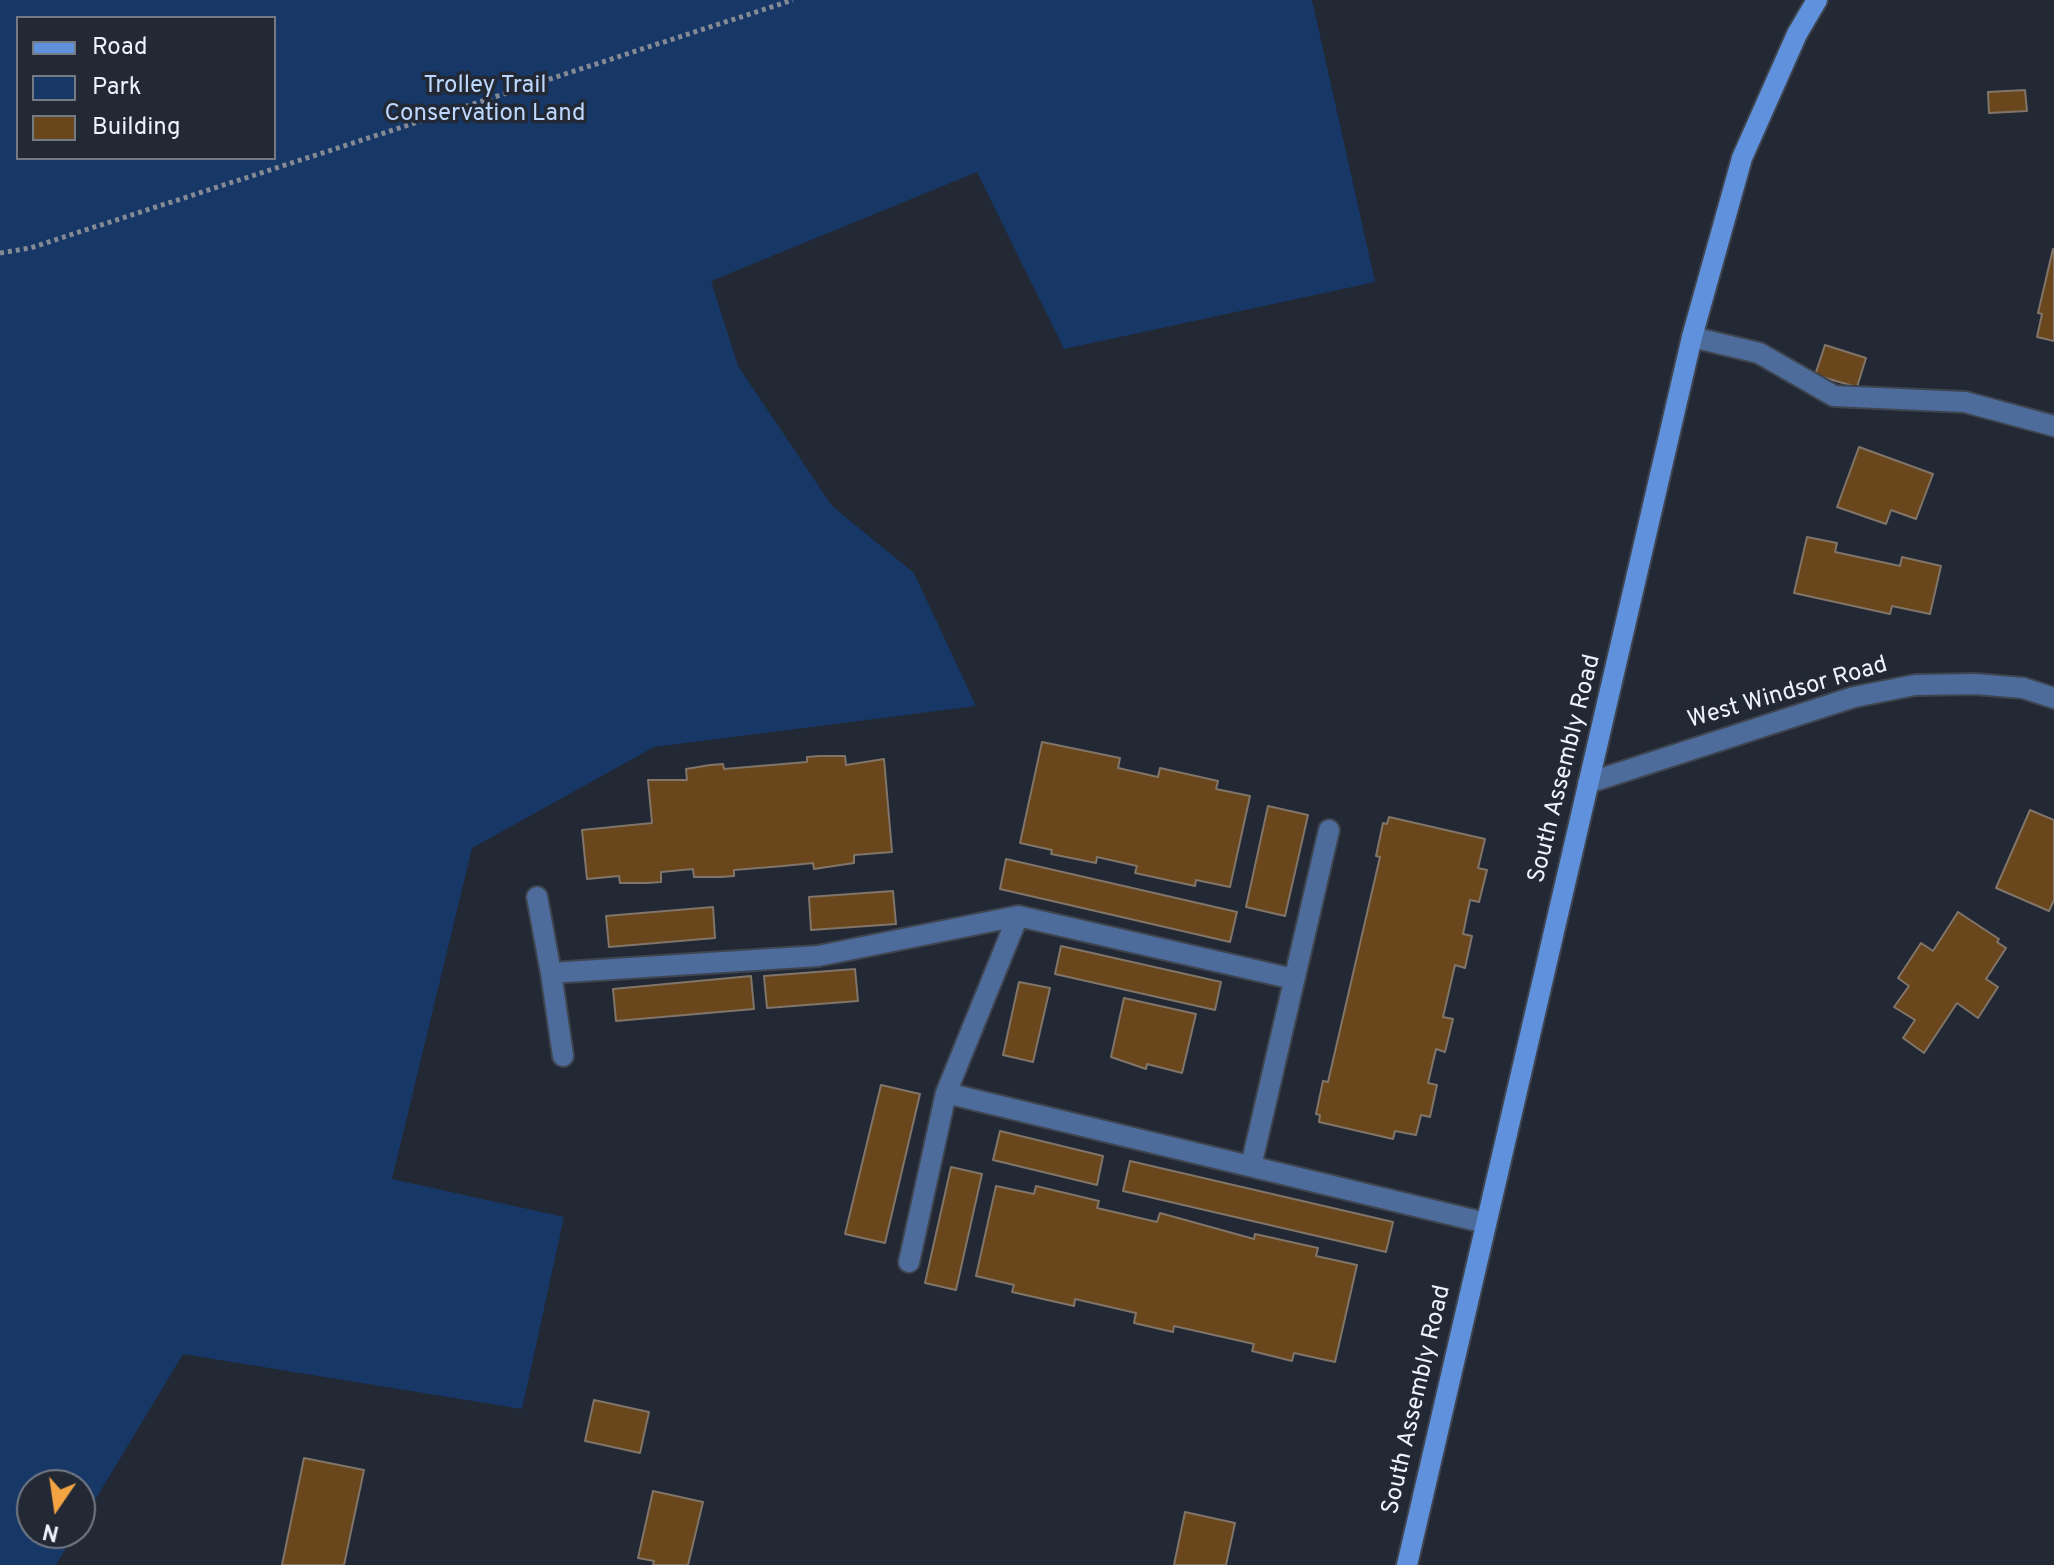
<!DOCTYPE html>
<html>
<head>
<meta charset="utf-8">
<style>
	body { margin:0 }
	#map { position:relative; width:2054px; height:1565px; overflow:hidden; background:#222934; font-family:Overpass,sans-serif }
	canvas { display:block }
	.legend { position:absolute; left:16px; top:16px; width:260px; height:144px; box-sizing:border-box; background:#222934; border:2px solid #747a84; margin:0; padding:10px 14px; list-style:none; font-size:24px; color:#eef3fb }
	.legend li { display:flex; align-items:center; gap:16px; height:40px }
	.legend b { width:40px; border:2px solid #747a84 }
	.north { position:absolute; left:16px; top:1469px; width:80px; height:80px; box-sizing:border-box; background:#222934; border:2px solid #747a84; border-radius:50%; rotate:193deg; font-size:22px; font-weight:700; line-height:32px; text-align:center; color:#eef3fb }
	.north::after { content:''; display:block; margin:auto; width:28px; height:36px; background:#f3a442; clip-path:polygon(50% 0,100% 100%,50% 72%,0 100%) }
</style>
</head>
<body>
<div id="map">
<canvas width="2054" height="1565"></canvas>
<ul class="legend">
<li><b style="height:10px;background:#5f91dc"></b>Road</li>
<li><b style="height:22px;background:#173767"></b>Park</li>
<li><b style="height:22px;background:#69461c"></b>Building</li>
</ul>
<div class="north">N</div>
</div>
<script>
const context = document.querySelector('canvas').getContext('2d');
context.lineJoin = 'round';
function paint(path, color) {
  context.fillStyle = color;
  context.fill(path, 'evenodd');
}
function poly(rows) {
  const path = new Path2D();
  for (const r of rows) {
    path.moveTo(r[0], r[1]);
    for (let i = 2; i < r.length; i += 2) path.lineTo(r[i], r[i + 1]);
  }
  return path;
}
function strokePath(path, color, width, dash) {
  context.strokeStyle = color;
  context.lineWidth = width;
  context.lineCap = dash ? 'butt' : 'round';
  context.setLineDash(dash || []);
  context.stroke(path);
}
function drawText(font, color, halo, rows, align = 'center') {
  context.font = font + ' Overpass,sans-serif';
  context.lineWidth = 7;
  context.setLineDash([]);
  context.textBaseline = 'middle';
  context.strokeStyle = halo;
  context.fillStyle = color;
  for (const [text, x, y, turn = 0] of rows) {
    context.save();
    context.translate(x, y);
    context.rotate((+turn || 0) * Math.PI / 180);
    context.textAlign = isNaN(turn) ? turn : align;
    if (halo) context.strokeText(text, 0, 0);
    context.fillText(text, 0, 0);
    context.restore();
  }
}
paint(poly([
	[0,0,1312,0,1375,282,1064,349,977,172,711,281,738,366,832,506,914,573,976,706,654,747,472,848,392,1179,564,1217,522,1409,183,1354,80,1525,80,1485,32,1485,32,1533,75,1533,56,1565,0,1565],
	[18,18,274,18,274,158,18,158]
]), '#173767');
const building = poly([
	[2025,90,2027,111,1989,113,1988,92,2025,90],
	[2053,249,2054,249,2054,341,2037,337,2042,314,2038,313,2053,249],
	[1825,345,1866,358,1857,387,1815,375,1825,345],
	[1859,447,1933,474,1916,519,1891,510,1886,524,1837,507,1859,447],
	[1807,537,1837,543,1835,552,1900,566,1902,557,1941,566,1930,614,1892,606,1890,614,1794,593,1807,537],
	[1042,742,1120,758,1118,768,1158,777,1160,768,1218,781,1216,789,1250,796,1230,887,1196,880,1195,886,1135,873,1137,866,1097,857,1096,863,1051,854,1052,850,1020,843,1042,742],
	[819,756,845,756,846,765,884,759,892,852,854,855,854,863,814,869,813,863,783,866,734,870,734,876,720,877,694,877,693,869,661,872,661,882,646,883,620,883,619,876,587,879,582,830,652,823,648,780,687,780,686,769,710,765,723,764,724,769,807,762,807,757,819,756],
	[1268,806,1308,815,1285,916,1246,907,1268,806],
	[2030,810,2054,820,2054,900,2049,911,1996,888,2030,810],
	[1389,817,1485,839,1478,868,1487,870,1479,902,1470,900,1463,934,1472,936,1465,968,1455,965,1443,1017,1453,1019,1445,1052,1436,1049,1428,1083,1437,1085,1430,1117,1421,1115,1416,1135,1395,1131,1393,1139,1319,1122,1320,1115,1316,1114,1323,1081,1328,1082,1380,857,1376,856,1383,823,1387,824,1389,817],
	[1006,859,1237,912,1230,942,1000,889,1006,859],
	[893,891,896,924,811,930,809,897,893,891],
	[713,907,715,938,609,947,606,916,713,907],
	[1958,912,1999,939,1997,942,2006,948,1986,979,1998,987,1978,1018,1957,1003,1924,1053,1903,1038,1915,1020,1894,1007,1909,986,1898,978,1921,943,1933,951,1958,912],
	[1061,946,1221,982,1215,1010,1055,974,1061,946],
	[855,969,858,1001,767,1008,764,976,855,969],
	[751,976,754,1009,616,1021,613,989,751,976],
	[1019,982,1050,988,1033,1062,1003,1055,1019,982],
	[1124,998,1196,1014,1182,1073,1147,1064,1146,1069,1111,1057,1124,998],
	[881,1085,920,1094,885,1243,845,1234,881,1085],
	[1000,1131,1103,1156,1097,1185,993,1160,1000,1131],
	[1130,1161,1393,1222,1386,1252,1123,1191,1130,1161],
	[951,1167,982,1174,956,1290,925,1283,951,1167],
	[996,1186,1034,1194,1036,1186,1099,1201,1097,1208,1157,1222,1160,1213,1254,1239,1255,1234,1318,1248,1316,1256,1357,1265,1335,1362,1294,1353,1292,1361,1252,1351,1254,1344,1174,1326,1173,1332,1134,1323,1136,1313,1075,1299,1074,1306,1012,1292,1014,1285,976,1276,996,1186],
	[594,1400,649,1412,640,1453,585,1441,594,1400],
	[304,1458,364,1470,344,1565,282,1565,304,1458],
	[653,1491,703,1502,688,1565,653,1565,654,1561,638,1558,653,1491],
	[1185,1512,1235,1523,1226,1565,1174,1565,1185,1512]
]);
paint(building, '#69461c');
strokePath(building, '#817569', 2);
const lane = poly([
	[1692,337,1759,353,1834,396,1965,402,2054,426],
	[537,897,551,973,818,956,1018,916,1294,979],
	[551,973,563,1056],
	[946,1093,1018,916],
	[1251,1166,1329,830],
	[909,1262,946,1093,1486,1223]
]);
const street = poly([
	[1588,783,1854,697,1915,685,1975,684,2023,688,2054,698]
]);
const secondary = poly([
	[1407,1565,1692,337,1742,158,1797,34,1817,0]
]);
strokePath(lane, '#3f4550', 24);
strokePath(street, '#3f4550', 24);
strokePath(secondary, '#3f4550', 24);
strokePath(poly([
	[0,253,30,248,793,0]
]), '#858b95', 5, [4, 4]);
strokePath(lane, '#4d6c9b', 20);
strokePath(street, '#4d6c9b', 20);
strokePath(secondary, '#5f91dc', 20);
drawText('24px', '#bdd7fe', '#222934', [
	["Trolley Trail",485,87],
	["Conservation Land",485,115]
]);
drawText('24px', '#eef3fb', '#222934', [
	["West Windsor Road",1788,694,-16],
	["South Assembly Road",1566,769,-76],
	["South Assembly Road",1418,1400,-77]
]);
</script>
</body>
</html>
